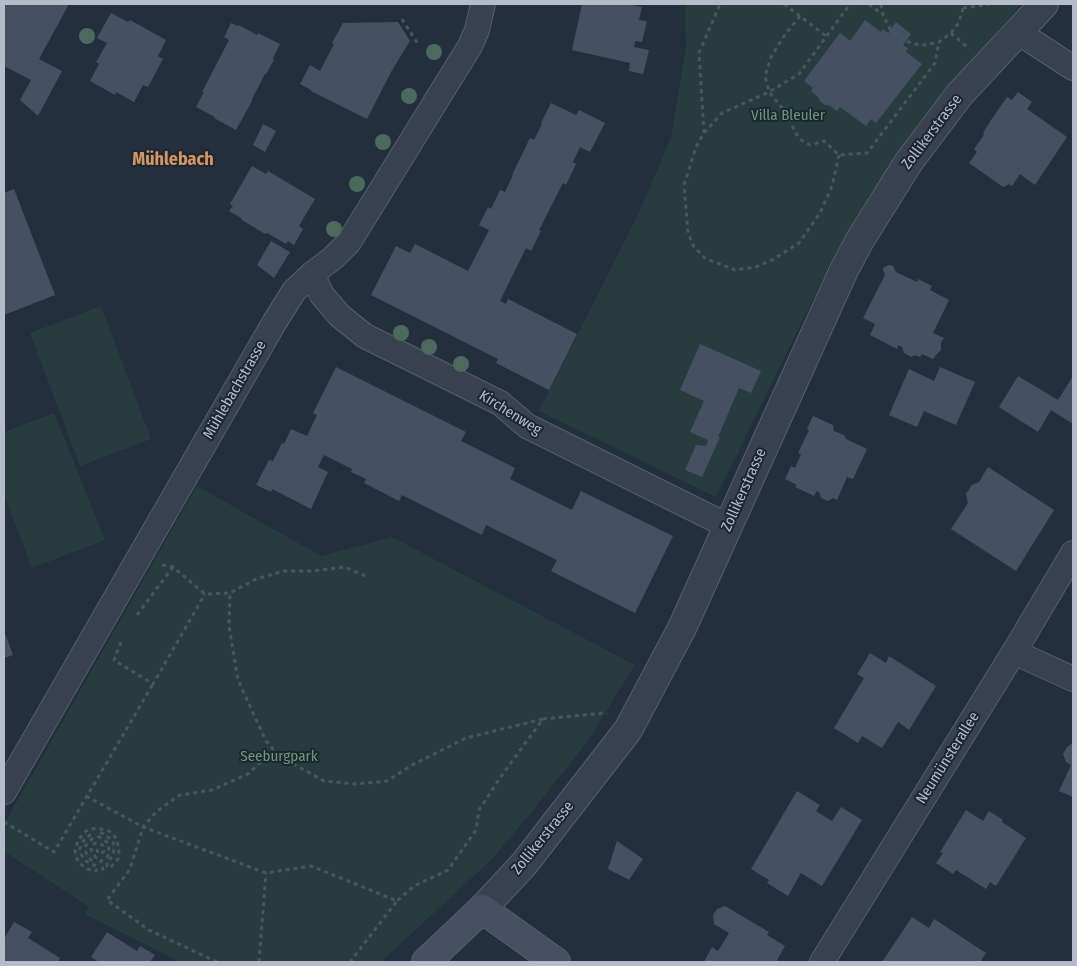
<!DOCTYPE html>
<html>
<head>
<meta charset="utf-8">
<style>
	body { margin:0 }
	#map { position:relative; width:1077px; height:966px; overflow:hidden; background:#242f3e; font-family:"Fira Sans Condensed",sans-serif }
	canvas { display:block }
	.frame { position:absolute; inset:0; border:5px solid #b4bcc9; pointer-events:none }
</style>
</head>
<body>
<div id="map">
<canvas width="1077" height="966"></canvas>
<div class="frame"></div>
</div>
<script>
const context = document.querySelector('canvas').getContext('2d');
context.lineJoin = 'round';
function paint(path, color) {
  context.fillStyle = color;
  context.fill(path, 'evenodd');
}
function poly(rows) {
  const path = new Path2D();
  for (const r of rows) {
    path.moveTo(r[0], r[1]);
    for (let i = 2; i < r.length; i += 2) path.lineTo(r[i], r[i + 1]);
  }
  return path;
}
function strokePath(path, color, width, dash) {
  context.strokeStyle = color;
  context.lineWidth = width;
  context.lineCap = dash ? 'butt' : 'round';
  context.setLineDash(dash || []);
  context.stroke(path);
}
function drawText(font, color, halo, rows, align = 'center') {
  context.font = font + ' "Fira Sans Condensed",sans-serif';
  context.lineWidth = 4;
  context.setLineDash([]);
  context.textBaseline = 'middle';
  context.strokeStyle = halo;
  context.fillStyle = color;
  for (const [text, x, y, turn = 0] of rows) {
    context.save();
    context.translate(x, y);
    context.rotate((+turn || 0) * Math.PI / 180);
    context.textAlign = isNaN(turn) ? turn : align;
    if (halo) context.strokeText(text, 0, 0);
    context.fillText(text, 0, 0);
    context.restore();
  }
}
paint(poly([
	[685,4,1019,4,1020,5,918,125,871,193,836,252,716,497,539,411,640,210,671,137,686,47],
	[101,306,151,439,80,466,30,333],
	[54,413,105,540,32,568,4,494,4,432],
	[197,486,321,556,392,537,635,665,587,742,531,813,492,859,381,962,180,962,85,914,89,907,4,851,4,824]
]), '#263c3f');
paint(poly([
	[4,4,69,4,39,59,62,71,38,116,20,100,31,80,4,66],
	[582,4,626,4,642,7,639,20,647,21,642,42,635,41,634,47,649,50,643,74,629,71,630,63,572,50],
	[111,13,128,22,130,20,166,40,158,56,163,59,148,87,143,85,134,102,116,92,115,95,90,81,99,64,96,62,107,43,97,38],
	[865,20,881,32,883,29,888,33,896,22,911,34,903,45,908,48,906,52,922,64,876,123,871,119,866,126,840,107,837,111,829,105,825,105,820,101,818,97,811,91,813,88,804,81,840,33,850,41],
	[398,22,410,41,391,72,367,119,311,91,311,90,300,84,310,65,320,71,334,44,332,43,343,23],
	[231,23,238,26,239,25,257,35,258,33,280,44,273,58,274,60,266,74,265,74,252,99,252,101,236,130,214,118,215,117,196,107,204,92,202,92,229,40,224,37],
	[1018,92,1032,102,1027,109,1067,137,1035,185,1020,174,1012,186,1009,184,1003,187,969,163,977,152,974,149,984,135,983,133,991,120,1007,97,1012,100],
	[551,103,576,115,579,110,605,123,590,152,580,147,573,162,576,164,566,185,563,183,539,230,541,231,531,251,526,248,500,301,506,304,508,299,577,334,549,390,496,363,498,359,371,295,396,246,410,253,415,244,468,271,489,230,479,225,488,207,491,209,500,190,505,192,513,175,512,175,530,138,534,140,542,124,541,123],
	[263,124,276,131,265,152,253,145],
	[252,166,266,174,268,171,315,199,299,226,303,229,294,245,288,241,286,244,267,233,265,234,242,220,241,218,229,211,233,206,230,204],
	[14,189,55,295,4,315,4,193],
	[271,241,290,252,274,278,257,265],
	[890,265,893,266,896,272,917,282,918,279,932,286,930,290,949,300,933,333,944,338,941,342,941,350,935,356,933,359,922,354,920,357,915,355,911,357,904,353,902,347,898,345,897,349,870,335,875,324,863,318,885,275,883,270,884,267],
	[700,344,761,371,751,393,739,388,718,437,720,437,702,477,685,470,696,445,706,446,708,440,690,432,704,401,680,390],
	[336,367,466,432,461,441,515,468,510,479,572,510,581,491,673,536,635,613,551,571,557,560,486,525,482,535,402,495,399,501,364,483,366,479,351,472,352,469,324,455,318,467,328,472,311,509,272,489,271,492,256,485,269,460,273,461,282,443,284,444,291,429,307,436,317,415,313,413],
	[940,367,975,382,956,425,924,411,917,427,889,415,909,369,934,381],
	[1018,376,1058,400,1073,376,1073,424,1051,410,1038,432,999,407],
	[813,416,833,425,834,431,844,435,846,439,867,449,853,479,847,477,837,500,833,498,828,501,821,498,819,492,817,491,814,496,795,487,797,485,785,479,791,466,795,468,801,454,798,453,809,430,807,429],
	[988,467,1054,510,1016,571,951,529,968,503,966,494,972,485,979,482],
	[4,631,13,655,4,658],
	[870,653,886,663,889,656,936,686,909,730,898,722,882,748,862,736,858,743,834,728,864,678,857,674],
	[1073,743,1073,797,1059,791,1071,765,1066,762,1063,754,1067,747],
	[797,791,820,805,816,811,832,821,841,807,862,820,822,886,801,873,788,896,767,883,769,880,751,869],
	[966,810,983,821,989,811,1003,820,1002,822,1026,838,996,886,990,882,986,889,956,870,953,874,936,863,943,853,940,852],
	[617,841,643,859,629,880,608,869],
	[725,906,769,932,767,935,785,946,776,962,704,962,712,947,718,951,729,933,714,924,713,915,717,909],
	[912,917,929,928,934,919,986,953,980,962,882,962],
	[14,922,32,932,28,938,60,958,58,962,4,962,4,939],
	[107,932,137,951,140,946,155,955,150,962,99,962,91,957]
]), '#455162');
const minor = poly([
	[1018,32,1073,68],
	[312,274,322,295,340,316,365,336,500,403,527,426,728,526],
	[1014,652,1073,679],
	[4,792,274,323,294,291,312,274,333,258,349,242,470,46,477,30,483,4],
	[822,962,1014,652,1073,553]
]);
const tertiary = poly([
	[482,909,524,864,628,730,682,628,844,270,860,240,908,163,960,94,1044,4]
]);
const secondary = poly([
	[426,962,482,909,556,962]
]);
strokePath(minor, '#565f6c', 26);
strokePath(tertiary, '#565f6c', 30);
strokePath(secondary, '#565f6c', 30);
strokePath(poly([
	[784,4,826,36],
	[869,4,882,14],
	[881,4,883,15,890,29,900,38,913,44,925,45,939,42,951,33,959,22,963,8,963,4],
	[963,8,991,4],
	[800,16,784,36,771,57,765,76,769,92,788,115,795,132,799,138,804,142,810,145,824,141,839,155,867,153,935,63,939,42],
	[402,19,418,44],
	[951,33,967,47],
	[704,133,699,53,720,4],
	[839,155,832,186,820,213,799,243,772,260,756,267,735,270,705,258,694,247,688,233,684,185,696,147,704,133,722,113,769,92,799,74,850,4],
	[162,565,173,567,205,594,230,593,256,579,284,571,312,571,345,567,368,577],
	[137,615,173,567],
	[121,642,114,660,153,684,205,594],
	[543,719,604,713,607,714],
	[279,756,324,781,356,784,387,781,412,765,466,738,543,719,502,775,479,810,476,830,448,870,414,886,397,901],
	[86,796,143,827,266,873,311,866,397,901,350,962],
	[4,822,54,852,153,684],
	[97,849,98,853,100,854,102,853,104,851,103,846,101,844,95,843,91,847,91,850,96,858,94,860,91,860,86,853,85,848,86,845,92,839,93,837,92,835,90,835,84,840,80,848,80,853,86,861,96,866,98,868,96,871,87,869,78,862,75,851,78,840,86,831,96,828,109,831,113,834,117,840,119,852,118,859,113,865,109,868,107,866,107,862,113,856,114,848,113,842,105,834,101,833,98,834,98,836,99,837,103,839,108,843,109,849,109,853,107,857,101,861,104,874],
	[217,962,149,930,107,900,130,869,143,827,157,811,180,795,212,790,248,774,264,759,279,756,266,741,238,680,229,626,230,593],
	[259,962,266,873]
]), '#44595c', 3, [4, 4]);
strokePath(minor, '#38414e', 24);
strokePath(tertiary, '#38414e', 28);
strokePath(secondary, '#465061', 28);
context.fillStyle = '#4b6a5d';
for (const [x, y] of [
	[87,36],
	[434,52],
	[409,96],
	[383,142],
	[357,184],
	[334,229],
	[401,333],
	[429,347],
	[461,364]
]) {
  context.beginPath();
  context.arc(x, y, 8, 0, 2 * Math.PI);
  context.fill();
}
drawText('15px', '#6b9a76', '#1d2633', [
	["Villa Bleuler",788,116],
	["Seeburgpark",279,757]
]);
drawText('15px', '#b4bcc9', '#1d2633', [
	["Zollikerstrasse",932,132,-53],
	["Mühlebachstrasse",235,390,-60],
	["Kirchenweg",510,413,32],
	["Zollikerstrasse",744,490,-66],
	["Neumünsterallee",948,758,-58],
	["Zollikerstrasse",543,838,-51]
]);
drawText('bold 18px', '#d59563', '#1d2633', [
	["Mühlebach",173,160]
]);
</script>
</body>
</html>
